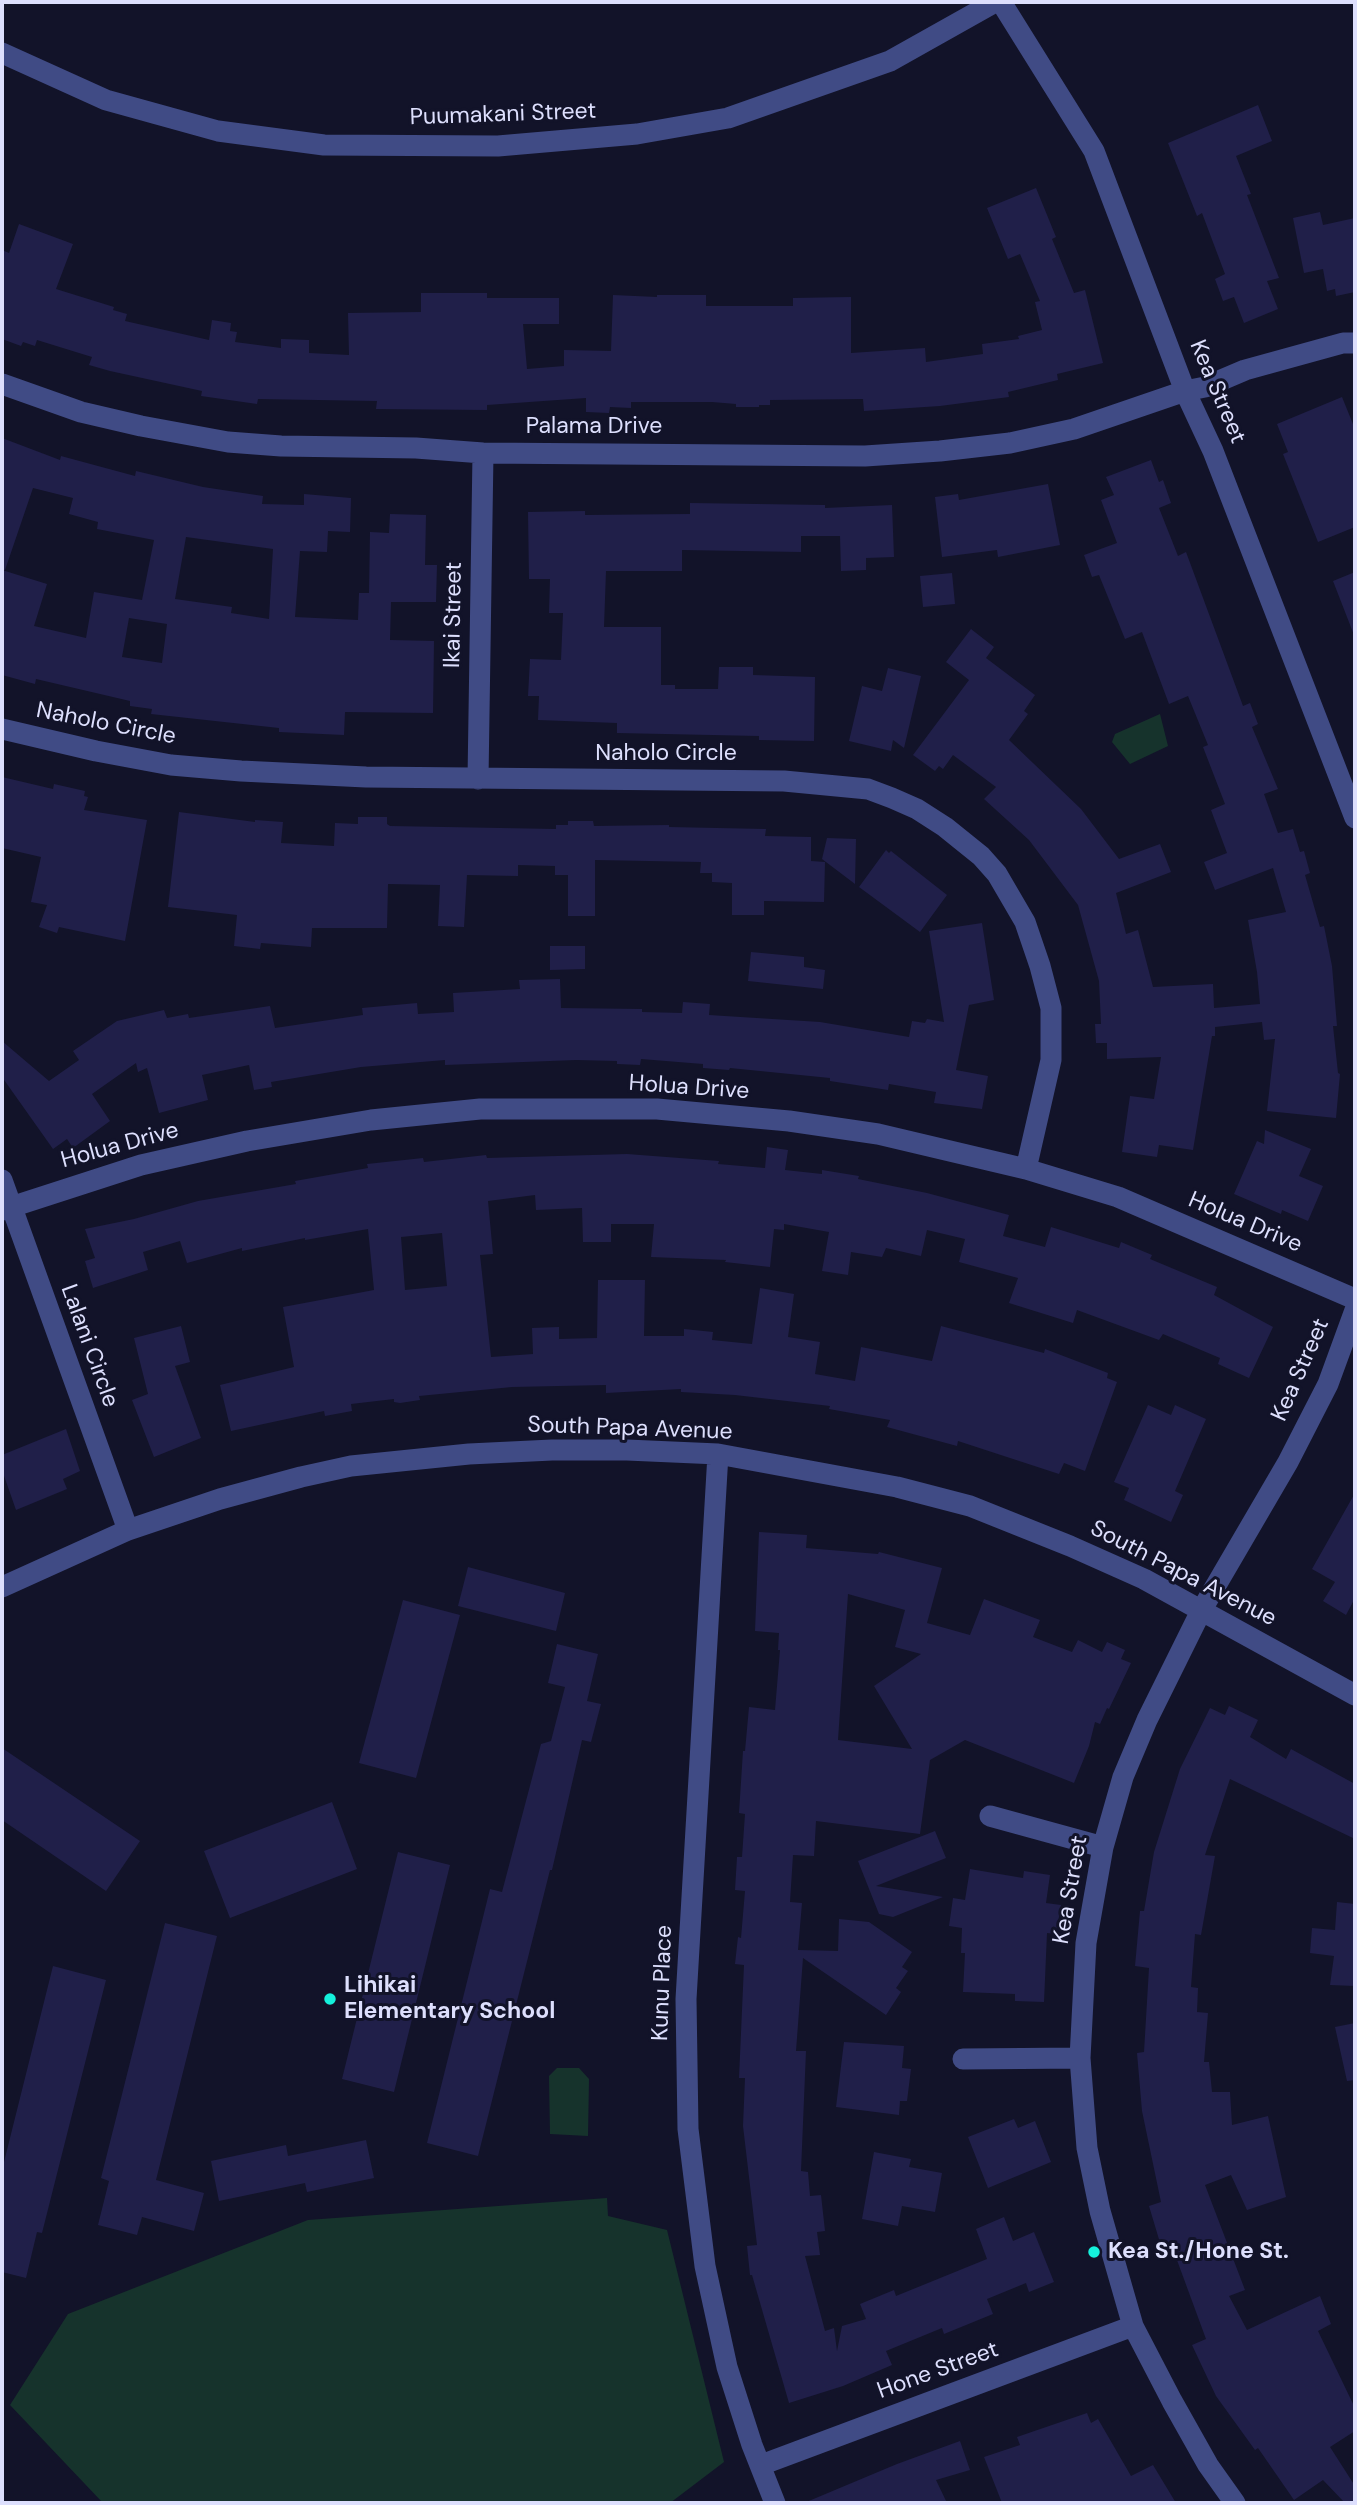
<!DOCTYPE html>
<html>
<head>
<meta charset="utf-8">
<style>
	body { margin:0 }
	#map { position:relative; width:1357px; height:2505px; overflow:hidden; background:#121329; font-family:"DM Sans",sans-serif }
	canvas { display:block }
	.frame { position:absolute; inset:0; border:4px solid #dddffd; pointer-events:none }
</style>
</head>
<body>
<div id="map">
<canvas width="1357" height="2505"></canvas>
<div class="frame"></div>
</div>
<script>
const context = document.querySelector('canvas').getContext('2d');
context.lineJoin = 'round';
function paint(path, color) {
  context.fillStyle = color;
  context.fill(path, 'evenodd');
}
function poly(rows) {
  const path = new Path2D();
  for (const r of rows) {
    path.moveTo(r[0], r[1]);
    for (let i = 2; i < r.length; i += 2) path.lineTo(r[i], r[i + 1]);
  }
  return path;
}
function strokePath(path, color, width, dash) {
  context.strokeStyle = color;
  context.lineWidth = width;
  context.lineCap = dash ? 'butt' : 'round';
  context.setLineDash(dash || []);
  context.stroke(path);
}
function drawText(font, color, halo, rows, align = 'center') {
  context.font = font + ' "DM Sans",sans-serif';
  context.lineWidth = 6;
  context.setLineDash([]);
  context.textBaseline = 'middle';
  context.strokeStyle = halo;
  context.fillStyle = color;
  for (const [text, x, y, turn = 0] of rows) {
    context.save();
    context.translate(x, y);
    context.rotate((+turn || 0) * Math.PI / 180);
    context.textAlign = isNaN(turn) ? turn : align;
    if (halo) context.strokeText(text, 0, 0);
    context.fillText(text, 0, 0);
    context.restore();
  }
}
paint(poly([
	[1160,714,1168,746,1130,764,1112,742,1115,734],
	[557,2068,579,2068,589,2079,588,2136,550,2134,549,2076],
	[607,2198,608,2216,667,2230,724,2462,670,2503,103,2503,10,2405,68,2314,308,2220]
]), '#16332c');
paint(poly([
	[1258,105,1272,141,1236,156,1251,194,1247,195,1279,278,1267,281,1278,309,1244,323,1234,297,1223,301,1215,279,1225,274,1202,213,1197,216,1168,143],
	[1036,188,1056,237,1052,239,1074,293,1085,290,1103,363,1057,374,1058,380,1008,392,1009,397,940,406,864,411,863,399,770,400,770,405,759,405,759,407,736,407,736,404,712,402,631,402,631,408,610,407,609,413,586,412,586,398,487,405,487,410,376,409,377,401,258,399,257,404,201,396,202,391,110,371,89,365,92,357,37,340,35,346,23,342,21,346,2,339,2,250,9,253,19,224,73,244,56,289,114,307,113,310,127,314,125,321,209,340,212,320,231,323,230,331,237,332,235,342,281,348,281,339,309,340,309,353,349,355,348,313,421,312,421,293,487,293,487,298,559,298,559,324,523,324,527,369,564,366,564,350,611,351,613,295,657,297,657,295,706,295,706,306,793,306,793,298,851,297,851,353,925,348,926,362,983,354,982,344,1019,339,1018,336,1042,330,1035,302,1040,301,1020,254,1008,259,987,208],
	[1320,212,1323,225,1355,218,1355,292,1336,296,1335,289,1327,291,1323,269,1304,273,1293,218],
	[1342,397,1355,429,1355,527,1318,542,1283,454,1288,452,1277,424],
	[2,438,60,460,61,456,135,476,136,471,203,487,263,496,262,504,304,505,304,494,351,498,350,532,328,531,327,552,300,551,295,617,358,620,359,593,369,593,370,532,389,533,390,514,426,515,425,565,437,565,436,602,391,602,390,640,434,641,433,713,345,712,344,735,279,732,279,728,151,714,152,709,130,706,130,701,36,679,35,684,2,675,2,570,47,584,34,626,86,638,94,592,142,600,154,540,97,529,98,522,69,514,73,498,33,488,5,570,2,569],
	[186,537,273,549,269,619,231,613,232,607,175,599],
	[129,618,167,624,162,663,122,657],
	[1151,460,1159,482,1163,480,1171,503,1159,508,1178,556,1186,552,1243,706,1250,703,1258,724,1252,727,1278,789,1264,794,1278,833,1293,829,1300,852,1304,851,1310,873,1305,875,1320,927,1324,926,1332,966,1337,1026,1333,1026,1338,1073,1340,1074,1336,1118,1267,1111,1275,1039,1264,1040,1262,1022,1215,1027,1215,1036,1212,1036,1193,1150,1159,1145,1157,1157,1122,1152,1130,1096,1154,1099,1161,1057,1107,1059,1107,1043,1096,1043,1095,1024,1101,1024,1099,981,1078,905,1029,840,984,799,996,787,953,755,943,769,939,766,935,771,913,755,969,680,946,662,971,629,994,647,986,658,1035,695,1024,711,1028,714,1009,740,1081,809,1119,859,1160,844,1171,872,1116,893,1126,934,1138,930,1153,987,1213,984,1214,1008,1260,1004,1257,972,1248,920,1286,912,1273,868,1215,890,1204,862,1227,853,1211,810,1225,804,1203,747,1208,745,1188,696,1169,704,1142,632,1125,639,1099,575,1092,577,1084,555,1117,543,1101,500,1114,495,1106,477],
	[1048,484,1060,545,998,557,997,550,942,557,935,497,958,494,959,500],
	[690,503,825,505,825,508,892,505,894,557,866,558,866,570,841,571,840,536,801,536,801,552,682,550,682,571,606,571,604,627,661,627,661,685,675,685,675,689,718,689,719,667,753,667,753,675,815,677,814,741,759,740,759,736,617,733,617,723,538,720,539,696,528,696,530,659,561,660,563,613,549,613,550,579,529,579,528,512,585,511,585,515,690,514],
	[1355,572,1355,635,1354,635,1333,581],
	[952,573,955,604,923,607,920,576],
	[888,668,921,676,904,748,893,740,891,751,849,741,862,686,882,691],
	[2,777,53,789,54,784,85,791,84,796,88,797,84,810,147,820,125,941,59,927,57,933,39,927,47,905,31,902,41,857,2,848],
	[179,812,255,822,255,820,283,822,281,843,334,846,335,823,358,824,358,817,387,817,387,824,390,826,556,829,556,825,568,825,568,821,593,821,594,826,669,825,669,827,766,829,765,836,811,837,811,861,825,862,824,902,764,901,764,915,732,915,732,883,712,882,712,873,700,873,701,862,595,860,595,916,568,916,568,875,555,875,555,866,518,865,518,876,467,875,464,927,438,926,440,885,388,884,387,928,312,928,311,947,261,943,260,949,234,946,237,915,168,907],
	[827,838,856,839,855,884,822,859],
	[886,850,889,853,891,851,947,895,920,932,859,887],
	[982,923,994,1000,969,1005,956,1070,988,1076,982,1109,934,1103,936,1092,889,1084,888,1090,830,1081,830,1078,730,1068,729,1070,703,1068,703,1064,641,1059,640,1065,617,1064,617,1061,576,1060,445,1065,445,1060,361,1067,271,1082,272,1087,254,1090,249,1065,202,1075,208,1100,159,1113,147,1068,138,1072,136,1063,92,1094,110,1121,73,1148,67,1139,53,1149,2,1077,2,1041,49,1081,79,1060,73,1051,117,1021,164,1010,167,1018,188,1014,189,1018,270,1006,275,1028,363,1015,362,1008,417,1003,418,1014,454,1012,453,993,520,989,519,980,560,979,561,1008,642,1009,642,1012,682,1013,683,1002,710,1004,709,1015,820,1022,909,1037,912,1021,925,1023,927,1019,944,1022,929,931],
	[550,946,585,946,585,969,550,970],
	[751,952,804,957,804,967,825,970,823,989,748,981],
	[1265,1130,1311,1149,1299,1176,1323,1186,1308,1221,1282,1210,1281,1214,1234,1194,1257,1141,1264,1144],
	[767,1147,788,1150,785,1170,822,1174,822,1170,859,1176,858,1179,927,1193,1009,1215,1003,1236,1045,1247,1051,1227,1119,1248,1121,1242,1152,1255,1150,1259,1217,1287,1214,1295,1273,1327,1249,1378,1218,1364,1220,1358,1163,1334,1159,1340,1077,1310,1073,1323,1009,1303,1018,1278,959,1262,965,1239,927,1230,921,1256,886,1248,882,1257,851,1252,848,1275,822,1271,829,1232,784,1224,784,1230,774,1229,770,1267,725,1262,726,1260,651,1257,654,1224,611,1224,611,1242,583,1242,582,1208,536,1210,535,1195,488,1201,493,1254,480,1255,491,1357,533,1354,532,1328,559,1327,559,1339,597,1338,598,1280,645,1280,644,1336,684,1336,684,1329,713,1332,712,1340,752,1344,760,1288,794,1294,788,1337,820,1342,815,1374,855,1381,861,1347,932,1361,941,1326,1044,1353,1045,1349,1108,1373,1107,1378,1117,1382,1085,1471,1064,1463,1059,1474,958,1441,957,1446,887,1427,890,1420,829,1409,830,1406,735,1395,681,1392,681,1389,606,1393,606,1385,512,1387,419,1396,420,1400,400,1403,394,1402,394,1399,351,1404,352,1411,325,1416,324,1411,231,1431,220,1385,294,1367,283,1307,374,1290,368,1229,305,1240,305,1238,242,1251,242,1248,187,1263,180,1241,143,1252,148,1270,93,1288,85,1261,95,1258,85,1229,134,1219,198,1201,296,1184,295,1181,368,1168,367,1164,423,1158,424,1162,486,1155,487,1158,627,1154,719,1161,718,1164,765,1168],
	[442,1233,447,1286,405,1290,401,1237],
	[181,1326,190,1362,175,1366,201,1438,154,1457,132,1400,148,1394,134,1338],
	[1148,1405,1171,1415,1175,1405,1206,1419,1175,1491,1183,1495,1171,1522,1124,1500,1129,1488,1114,1482],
	[66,1429,80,1471,63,1479,67,1489,16,1510,2,1470,2,1455],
	[1355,1493,1355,1598,1346,1615,1323,1601,1335,1582,1312,1569],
	[759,1532,807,1535,806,1548,878,1554,879,1552,942,1568,927,1623,970,1635,984,1599,1040,1620,1033,1637,1072,1652,1078,1640,1102,1652,1107,1642,1125,1650,1121,1659,1131,1663,1109,1709,1107,1708,1100,1724,1095,1722,1089,1746,1074,1783,965,1740,930,1760,920,1834,816,1821,814,1856,793,1855,790,1902,802,1903,798,1950,838,1951,839,1919,869,1922,912,1952,902,1967,908,1971,896,1988,901,1992,886,2015,803,1958,796,2051,806,2051,801,2171,808,2172,810,2196,821,2195,825,2231,817,2232,820,2255,805,2256,825,2331,834,2328,837,2351,842,2326,866,2319,860,2304,894,2290,896,2296,987,2259,976,2229,1004,2217,1013,2241,1034,2232,1054,2282,1029,2292,1026,2283,987,2299,993,2314,944,2334,942,2328,886,2351,892,2365,843,2386,789,2403,752,2275,750,2275,747,2246,757,2245,743,2126,745,2078,739,2078,744,1965,735,1964,738,1937,741,1938,745,1891,735,1890,737,1857,742,1857,745,1814,739,1813,743,1751,745,1751,749,1707,775,1710,780,1650,778,1650,779,1633,755,1631],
	[848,1594,905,1610,895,1647,921,1654,874,1686,912,1749,838,1740],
	[468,1567,565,1593,556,1631,458,1606],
	[403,1600,460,1615,416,1778,359,1763],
	[557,1644,598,1654,587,1701,601,1704,591,1742,582,1740,552,1870,550,1870,478,2156,427,2143,490,1889,502,1892,541,1744,551,1741,565,1687,548,1683],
	[1229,1706,1258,1720,1250,1737,1286,1759,1291,1749,1355,1784,1355,1839,1230,1779,1205,1855,1215,1856,1201,1935,1195,1934,1191,1987,1198,1988,1197,2012,1208,2013,1204,2062,1209,2062,1212,2092,1230,2092,1232,2125,1268,2116,1286,2197,1247,2210,1231,2175,1205,2185,1245,2290,1229,2296,1247,2330,1320,2296,1331,2324,1318,2331,1355,2408,1355,2431,1330,2447,1355,2486,1355,2503,1345,2503,1323,2480,1294,2500,1258,2448,1255,2450,1216,2396,1192,2345,1206,2339,1174,2252,1164,2256,1149,2206,1161,2202,1142,2111,1137,2053,1144,2052,1149,1968,1135,1966,1140,1911,1144,1911,1154,1852,1180,1769,1210,1708,1225,1715],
	[2,1748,140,1841,106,1891,2,1820],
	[332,1802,357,1869,230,1918,204,1851],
	[935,1831,946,1858,876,1886,943,1897,893,1917,879,1914,858,1861],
	[398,1852,450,1865,394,2092,342,2079],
	[970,1869,1023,1878,1024,1871,1050,1875,1046,1903,1061,1905,1056,1934,1047,1933,1044,2002,1015,2001,1015,1994,963,1992,965,1953,961,1953,962,1928,949,1926,953,1898,965,1900],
	[1337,1902,1355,1904,1355,1986,1330,1985,1334,1956,1310,1953,1312,1928,1335,1930],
	[165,1923,217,1936,156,2180,204,2193,194,2231,142,2217,137,2235,98,2225,109,2181,101,2178],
	[53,1966,106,1980,42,2233,37,2232,26,2278,2,2272,2,2170],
	[1355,2023,1355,2080,1347,2081,1335,2027],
	[844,2042,904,2046,902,2068,911,2069,907,2101,900,2101,899,2115,836,2107],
	[1014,2119,1018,2128,1035,2121,1051,2162,988,2188,968,2137],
	[366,2140,374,2178,307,2192,305,2183,219,2201,211,2161,286,2145,288,2156],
	[874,2152,911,2159,909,2167,942,2173,935,2212,902,2206,898,2226,862,2219],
	[1087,2413,1091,2423,1098,2419,1131,2476,1153,2465,1176,2503,1002,2503,984,2457,1020,2445,1017,2437],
	[960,2441,970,2470,936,2480,947,2503,804,2503,897,2464]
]), '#201f49');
strokePath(poly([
	[1001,2,1094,151,1185,391,1213,451,1355,818],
	[2,53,106,100,218,131,324,145,498,146,637,134,728,118,890,61,995,2],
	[2,384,81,412,141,426,228,442,281,446,416,448,483,453,865,456,940,451,1010,443,1074,429,1185,391,1205,387,1245,370,1343,343,1355,343],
	[2,729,96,751,171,765,241,771,366,777,784,781,868,789,892,798,917,809,945,827,981,856,997,874,1025,922,1040,966,1051,1008,1051,1060,1026,1169],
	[478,779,483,453],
	[2,1180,128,1530],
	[2,1210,141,1165,247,1141,371,1120,480,1109,657,1109,789,1121,878,1134,1026,1169,1118,1197,1355,1299],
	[718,1454,686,1999,688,2129,705,2266,727,2367,752,2445,775,2503],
	[2,1587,128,1530,220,1499,301,1477,351,1466,469,1454,552,1450,627,1450,718,1454,897,1487,970,1506,1070,1546,1144,1579,1355,1695],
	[990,1816,1103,1847],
	[963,2059,1080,2058],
	[761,2465,1133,2326],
	[1235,2503,1208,2465,1172,2401,1133,2326,1100,2211,1087,2148,1080,2058,1086,1943,1103,1847,1123,1777,1147,1720,1201,1611,1288,1462,1328,1384,1355,1310]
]), '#404b85', 21);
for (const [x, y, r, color] of [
	[330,1999,7,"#15f1dc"],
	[1094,2252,7,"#15f1dc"]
]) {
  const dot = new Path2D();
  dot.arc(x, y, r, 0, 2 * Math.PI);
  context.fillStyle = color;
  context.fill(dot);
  strokePath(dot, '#121329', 2.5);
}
drawText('23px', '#dddffd', '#121329', [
	["Puumakani Street",503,115,-2],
	["Kea Street",1217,392,67],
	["Palama Drive",594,427],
	["Ikai Street",454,615,-89],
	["Naholo Circle",106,724,11],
	["Naholo Circle",666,754],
	["Holua Drive",689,1088,4],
	["Holua Drive",120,1146,-15],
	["Holua Drive",1245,1223,23],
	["Lalani Circle",89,1346,70],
	["Kea Street",1301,1370,-66],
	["South Papa Avenue",630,1429,2],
	["South Papa Avenue",1183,1574,27],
	["Kea Street",1071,1890,-80],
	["Kunu Place",663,1983,-88],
	["Hone Street",938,2371,-20]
]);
drawText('bold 23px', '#dddffd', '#121329', [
	["Lihikai",344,1986],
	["Elementary School",344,2012],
	["Kea St./Hone St.",1108,2252]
], 'left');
</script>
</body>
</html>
